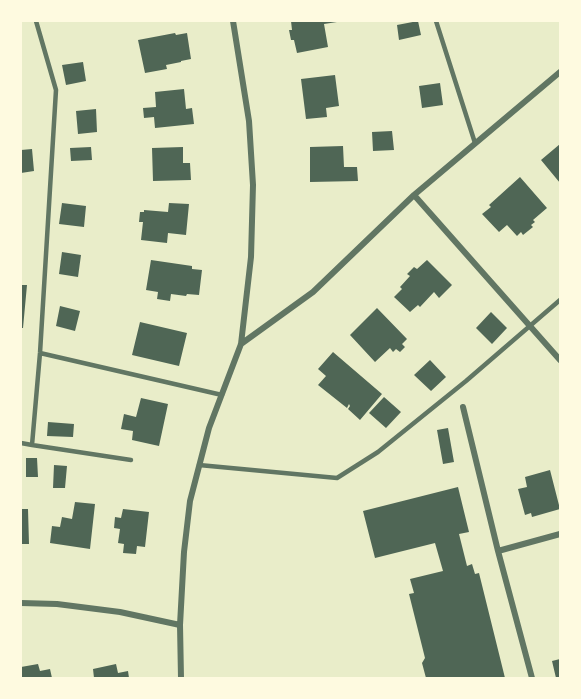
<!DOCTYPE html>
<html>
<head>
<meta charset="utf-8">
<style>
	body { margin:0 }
	#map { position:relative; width:581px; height:699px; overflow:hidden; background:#e9edc9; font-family:Figtree,sans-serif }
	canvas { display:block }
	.frame { position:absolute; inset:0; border:22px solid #fefae0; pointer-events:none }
</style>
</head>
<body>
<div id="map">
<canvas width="581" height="699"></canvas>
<div class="frame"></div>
</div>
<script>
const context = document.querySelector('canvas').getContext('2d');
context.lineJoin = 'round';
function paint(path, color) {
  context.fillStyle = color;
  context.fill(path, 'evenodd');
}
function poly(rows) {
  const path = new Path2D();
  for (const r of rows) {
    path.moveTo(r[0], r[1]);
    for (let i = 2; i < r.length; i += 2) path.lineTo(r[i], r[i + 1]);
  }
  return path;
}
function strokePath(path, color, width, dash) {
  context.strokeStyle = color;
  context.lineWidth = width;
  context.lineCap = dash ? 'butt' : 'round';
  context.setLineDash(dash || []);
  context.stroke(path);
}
paint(poly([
	[291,21,337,21,337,22,324,24,328,47,297,53,294,40,291,40,289,30,292,30],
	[418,21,421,35,399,40,397,25],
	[175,33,176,35,187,33,191,59,181,61,181,62,166,65,167,69,145,73,138,40],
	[83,62,86,81,66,85,62,65],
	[335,75,339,106,326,108,327,117,306,119,301,79],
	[440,83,443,105,422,108,419,86],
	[184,89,186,109,192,108,194,124,155,128,154,117,144,118,143,108,156,107,155,92],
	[96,109,97,132,78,134,76,111],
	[392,131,394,150,373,151,372,132],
	[560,144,560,183,541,160],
	[343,146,344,167,357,167,358,181,310,182,310,147],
	[91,147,92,160,71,161,70,148],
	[183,147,183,163,190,163,191,180,153,181,152,148],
	[32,149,34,171,21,173,21,150],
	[520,177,547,208,533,220,535,222,531,225,533,227,523,235,521,232,517,236,507,225,499,232,482,214,491,207,489,205],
	[62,203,86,206,84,227,59,224],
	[169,203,189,204,186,235,168,233,167,243,141,240,143,222,139,222,140,212,144,212,144,210,168,212],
	[62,252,81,255,78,277,59,274],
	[151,260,192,266,192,269,202,270,199,295,187,294,186,296,171,294,170,301,157,299,158,292,146,290],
	[427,260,452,285,439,298,434,292,420,307,418,305,410,312,394,297,402,289,400,287,410,276,407,274,414,267,417,269],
	[21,285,27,285,23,328,21,328],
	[60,306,80,311,75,331,56,326],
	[377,308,407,339,402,344,405,347,400,352,396,349,393,352,390,348,375,362,350,335],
	[491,312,507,328,492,344,476,328],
	[140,322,187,333,179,366,132,355],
	[333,352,382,394,360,420,348,409,350,406,349,404,347,408,318,385,326,376,318,369],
	[430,360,446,377,431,391,414,375],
	[384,397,401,412,386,428,369,413],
	[141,398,168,404,159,446,132,440,133,431,121,429,124,414,136,417],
	[48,422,74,424,73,437,47,436],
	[448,428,454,462,443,464,437,430],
	[26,458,37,458,38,477,26,477],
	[54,465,67,466,65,488,53,488],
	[550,470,560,509,532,517,531,513,525,515,518,489,527,487,525,477],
	[458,487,469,532,459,534,467,566,472,564,475,574,479,573,505,678,426,678,422,663,425,658,409,594,414,593,410,579,443,571,435,543,375,558,363,511],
	[75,502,95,504,90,549,50,543,52,526,60,527,62,517,72,519],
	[21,509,28,509,29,544,21,544],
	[123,509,149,512,145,547,137,546,136,554,123,553,124,544,118,543,120,529,114,528,115,517,121,518],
	[560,659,560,678,556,678,552,661],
	[38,664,40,671,50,669,52,678,21,678,21,667],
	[116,664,118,673,128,671,129,678,94,678,93,669]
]), '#4f6655');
strokePath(poly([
	[436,21,475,143],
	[40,353,222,395],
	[21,443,32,445,40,353,56,90,36,21],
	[32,445,131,460],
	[199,465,337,478,378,452,466,381,560,300]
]), '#617663', 4.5);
strokePath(poly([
	[414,195,560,360],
	[241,344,313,292,414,195,560,72],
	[463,407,498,551,532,678],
	[498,551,560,534],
	[21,603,57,604,120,612,180,625],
	[181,678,180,625,184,552,190,501,209,428,241,344,251,257,253,185,249,121,233,21]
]), '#617663', 6);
</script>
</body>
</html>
